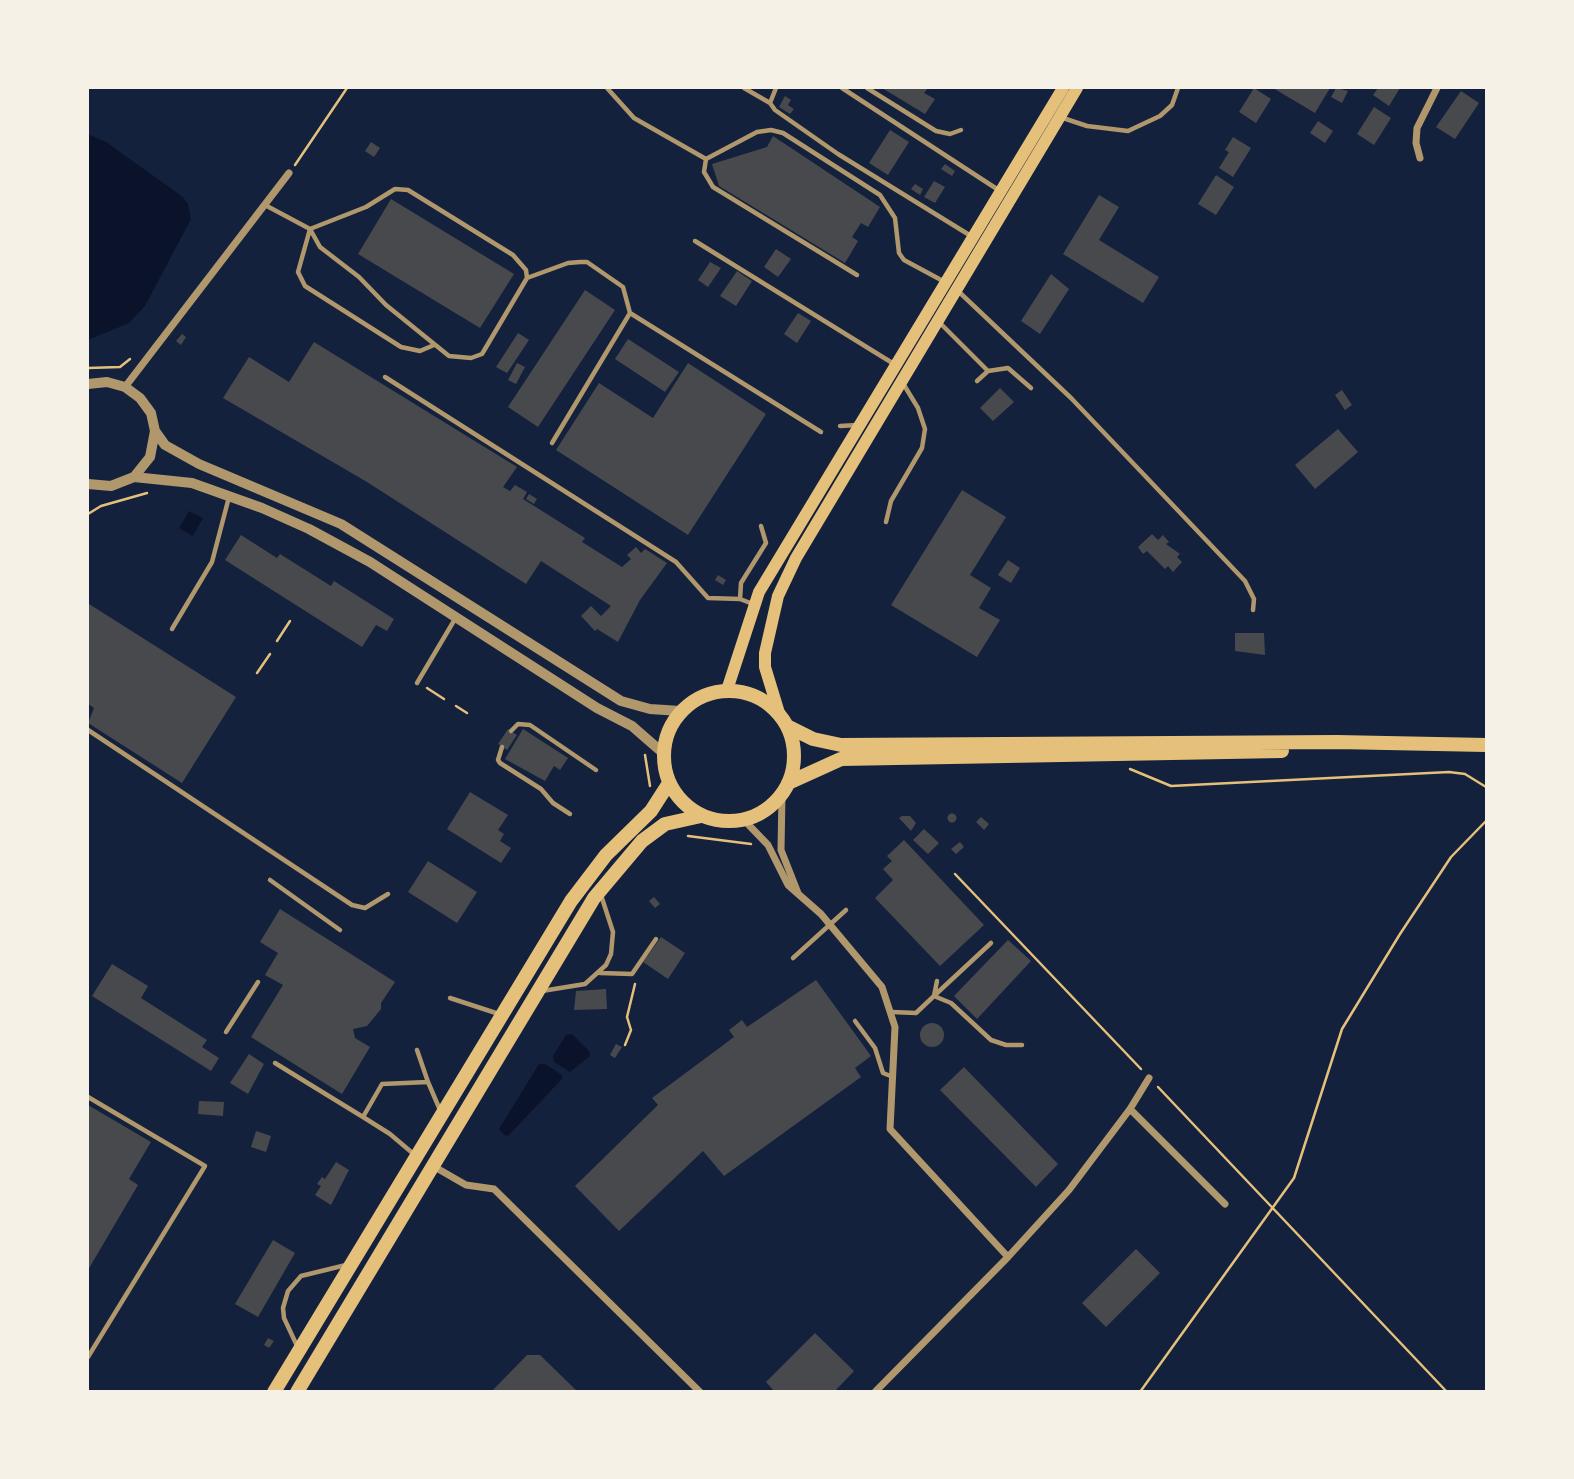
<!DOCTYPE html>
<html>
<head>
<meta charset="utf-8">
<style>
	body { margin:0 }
	#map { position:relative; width:1574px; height:1479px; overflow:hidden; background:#14213d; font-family:Roboto,sans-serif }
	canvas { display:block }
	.frame { position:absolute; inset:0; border:89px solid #f6f1e7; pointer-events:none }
</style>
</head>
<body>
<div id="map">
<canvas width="1574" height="1479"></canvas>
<div class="frame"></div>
</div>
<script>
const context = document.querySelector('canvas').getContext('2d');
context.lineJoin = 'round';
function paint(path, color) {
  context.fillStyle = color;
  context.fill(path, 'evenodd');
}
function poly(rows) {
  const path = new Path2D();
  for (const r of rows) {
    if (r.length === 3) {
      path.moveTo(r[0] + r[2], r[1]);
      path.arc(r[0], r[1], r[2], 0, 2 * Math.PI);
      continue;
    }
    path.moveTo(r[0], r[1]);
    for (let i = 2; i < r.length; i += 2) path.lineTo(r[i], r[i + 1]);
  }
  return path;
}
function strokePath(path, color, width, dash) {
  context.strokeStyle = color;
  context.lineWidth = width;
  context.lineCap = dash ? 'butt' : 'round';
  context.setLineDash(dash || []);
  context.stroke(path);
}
paint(poly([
	[88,134,106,142,183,197,188,204,191,219,145,306,129,323,88,340],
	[189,511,203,518,193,536,179,528],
	[572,1034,589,1051,590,1056,570,1072,554,1062,553,1056,566,1035],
	[539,1064,545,1064,562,1075,562,1079,508,1136,504,1135,499,1129]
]), '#0b132b');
paint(poly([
	[882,88,928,88,924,93,935,99,925,114],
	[1254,88,1271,99,1256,123,1239,112],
	[1273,88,1330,88,1315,113],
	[1336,88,1348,91,1342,103,1331,97],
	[1378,88,1400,88,1389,106,1373,95],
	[1461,91,1479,103,1455,139,1436,127],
	[785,96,791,100,788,105,794,109,790,114,779,107],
	[1374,107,1391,118,1374,145,1357,134],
	[1318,121,1333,131,1325,143,1310,133],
	[890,130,909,142,888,175,869,163],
	[773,136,880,207,868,227,861,223,852,237,858,241,845,263,719,186,712,164,767,147],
	[1233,137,1251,148,1233,177,1219,168,1229,152,1225,150],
	[371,142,380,148,374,157,365,151],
	[945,164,955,171,952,176,941,169],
	[1216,175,1234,187,1216,215,1198,204],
	[934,181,945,187,935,203,924,197],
	[915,184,923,189,920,195,911,189],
	[1099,195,1119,207,1099,240,1159,277,1143,303,1063,254],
	[391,199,514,274,480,328,358,254],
	[776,249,791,259,778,277,764,267],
	[710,262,721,268,708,287,698,280],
	[737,271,752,281,736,306,720,296],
	[1051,274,1069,289,1040,334,1021,321],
	[585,290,615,310,538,427,508,407],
	[798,313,811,321,797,343,784,334],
	[518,333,529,340,507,373,496,367],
	[182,334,186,337,181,345,176,341],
	[628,339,679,372,665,392,615,359],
	[314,342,517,467,503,487,510,491,515,485,527,492,523,499,585,538,582,542,622,567,631,559,627,555,636,547,641,553,645,549,667,563,640,600,618,642,597,629,595,631,581,616,591,606,601,616,611,606,541,561,526,584,367,482,223,398,249,357,289,382],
	[517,363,525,367,516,384,508,380],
	[688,363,766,414,688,535,556,450,599,383,653,418],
	[1000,388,1014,402,993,421,980,408],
	[1342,390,1352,405,1345,410,1335,395],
	[1338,429,1358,452,1315,489,1295,465],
	[962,490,1006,517,970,575,991,588,979,608,1000,620,977,657,891,605],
	[529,494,537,499,534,504,526,499],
	[1152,534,1158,540,1163,535,1169,542,1166,544,1180,554,1177,557,1182,562,1173,572,1168,566,1165,569,1147,551,1143,554,1138,547],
	[241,535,277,558,280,554,331,586,334,581,394,619,387,631,376,625,362,647,225,560],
	[1008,560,1020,568,1011,583,998,575],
	[718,575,726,580,723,585,715,580],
	[89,604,236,697,182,783,88,723,94,708,88,704],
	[1235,633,1264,633,1265,655,1235,651],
	[508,729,517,735,507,750,498,744],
	[523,729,568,758,560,770,554,766,545,781,505,759],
	[470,792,508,815,498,830,504,834,500,841,511,848,501,863,447,829],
	[952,818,4.5],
	[902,816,910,816,916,823,911,831,899,818],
	[981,817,989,824,984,830,976,822],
	[924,829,939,843,928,854,913,840],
	[904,840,984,925,940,966,875,898,893,880,883,869,892,861,887,856],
	[960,842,964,847,956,854,951,849],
	[428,861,477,892,457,923,408,892],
	[654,897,660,904,655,908,649,901],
	[280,909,395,982,381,1003,381,1009,367,1026,353,1029,355,1038,370,1047,342,1094,251,1037,283,985,265,975,278,953,260,942],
	[661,937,685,953,668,979,643,962],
	[1008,940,1031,961,977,1019,954,996],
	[112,964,148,986,141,998,207,1040,202,1047,219,1058,211,1071,92,996],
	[816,980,871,1056,855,1068,861,1077,724,1176,703,1151,619,1231,575,1186,658,1105,652,1098,734,1037,729,1030,742,1020,747,1027],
	[606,989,607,1009,574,1010,576,991],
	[932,1035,12],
	[616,1044,622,1047,615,1058,610,1055],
	[249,1054,264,1064,248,1094,230,1083],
	[964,1067,1058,1164,1036,1187,940,1090],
	[199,1101,224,1102,223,1116,198,1114],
	[88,1105,151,1142,129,1179,138,1185,88,1270],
	[256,1131,271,1136,266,1152,251,1147],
	[336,1162,349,1170,331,1205,315,1195,321,1186,317,1184,322,1177,325,1179],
	[273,1240,295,1253,258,1317,235,1304],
	[1136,1249,1160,1273,1106,1327,1082,1303],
	[815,1333,854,1371,834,1392,775,1392,766,1382],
	[268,1338,274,1341,269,1348,264,1345],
	[527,1355,540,1355,578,1392,491,1392]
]), '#48494c');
strokePath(poly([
	[295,165,347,88],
	[88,368,120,367,130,359],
	[88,514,101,506,147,493],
	[277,641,290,621],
	[257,673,270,654],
	[427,688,444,699],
	[456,706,467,713],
	[645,755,650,786],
	[1130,769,1171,786,1449,772,1465,774,1486,787],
	[688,836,751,844],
	[955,874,1141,1069],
	[625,1045,631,1030,627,1017,635,984],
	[1158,1087,1447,1392],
	[1140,1392,1294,1178,1342,1029,1400,934,1451,857,1486,821]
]), '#e5c07b', 2.5);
strokePath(poly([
	[607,88,634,118,706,159],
	[744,88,770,103],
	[776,88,770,103,775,110,838,154,971,236],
	[842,88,1000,191],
	[867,88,936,131,950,134,961,130],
	[1060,117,1087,126,1128,131,1160,116,1172,105,1178,88],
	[265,205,310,229,320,247,359,277,386,305,449,356,471,358,482,354,527,278,568,263,580,262,587,262,623,287,630,313,552,443],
	[695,241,894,364],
	[857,275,713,187,704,172,706,159,757,132,771,130,783,133,880,195,895,218,899,253,904,260,943,281],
	[957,290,1071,398,1245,581,1254,599,1253,610],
	[630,313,821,432],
	[938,321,988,371,977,381],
	[434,345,420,351,401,347,305,286,298,272,310,229,366,207,395,189,408,190,513,255,526,270,527,278],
	[988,371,1008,368,1031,388],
	[385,377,676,562,708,598,740,599,753,604],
	[840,426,858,425],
	[886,522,891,501,922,448,925,429,918,408,904,385],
	[740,599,741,583,766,543,761,526],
	[172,629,212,562,229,497],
	[417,683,455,619],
	[88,730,352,905,365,908,388,894],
	[511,731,518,724,530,725,596,770],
	[502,747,498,760,500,763,541,789,553,803,570,814],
	[270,880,340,930],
	[793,958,846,910],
	[600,973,632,974,656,939],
	[542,991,585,984,606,965,611,954,613,932,601,895],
	[935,995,991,943],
	[934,996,951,1003,991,1040,1006,1045,1022,1045],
	[450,998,499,1014],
	[892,1012,916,1013,934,996,937,981],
	[855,1021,875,1048,883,1073,893,1077],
	[226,1032,258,982],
	[417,1050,428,1082],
	[275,1063,363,1117],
	[88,1097,205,1166,88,1357],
	[416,1156,390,1134,363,1117,382,1084,428,1082,440,1110],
	[298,1348,284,1318,283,1308,288,1291,301,1276,346,1265]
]), '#b1986c', 4.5);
strokePath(poly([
	[1420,158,1416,143,1417,128,1437,88],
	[125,387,289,173],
	[782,794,781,850,798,893],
	[744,820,768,845,788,885,821,914,882,987,895,1027,890,1129,1008,1257],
	[1130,1109,1225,1204],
	[433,1166,466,1185,494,1189,700,1392],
	[875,1392,1008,1257,1069,1190,1130,1109,1149,1078]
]), '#b1986c', 7);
strokePath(poly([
	[88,384,107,382,125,387,140,398,151,413,155,431,150,457,134,477,111,486,88,484],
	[155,431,165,445,199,464,341,524,621,701,650,709,680,711],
	[134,477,192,483,262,508,309,529,370,562,597,708,632,726,663,753]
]), '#b1986c', 10);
strokePath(poly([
	[727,690,759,592,1063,88],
	[779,713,765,667,765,653,778,596,796,558,1077,88]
]), '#e5c07b', 12);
strokePath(poly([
	[729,756,65],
	[787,726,813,739,841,745,1337,742,1486,745],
	[788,783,841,759,1282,751],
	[274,1392,571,901,606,855,651,811,669,783],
	[297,1392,594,898,642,841,665,824,701,816]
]), '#e5c07b', 14);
</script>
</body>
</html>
